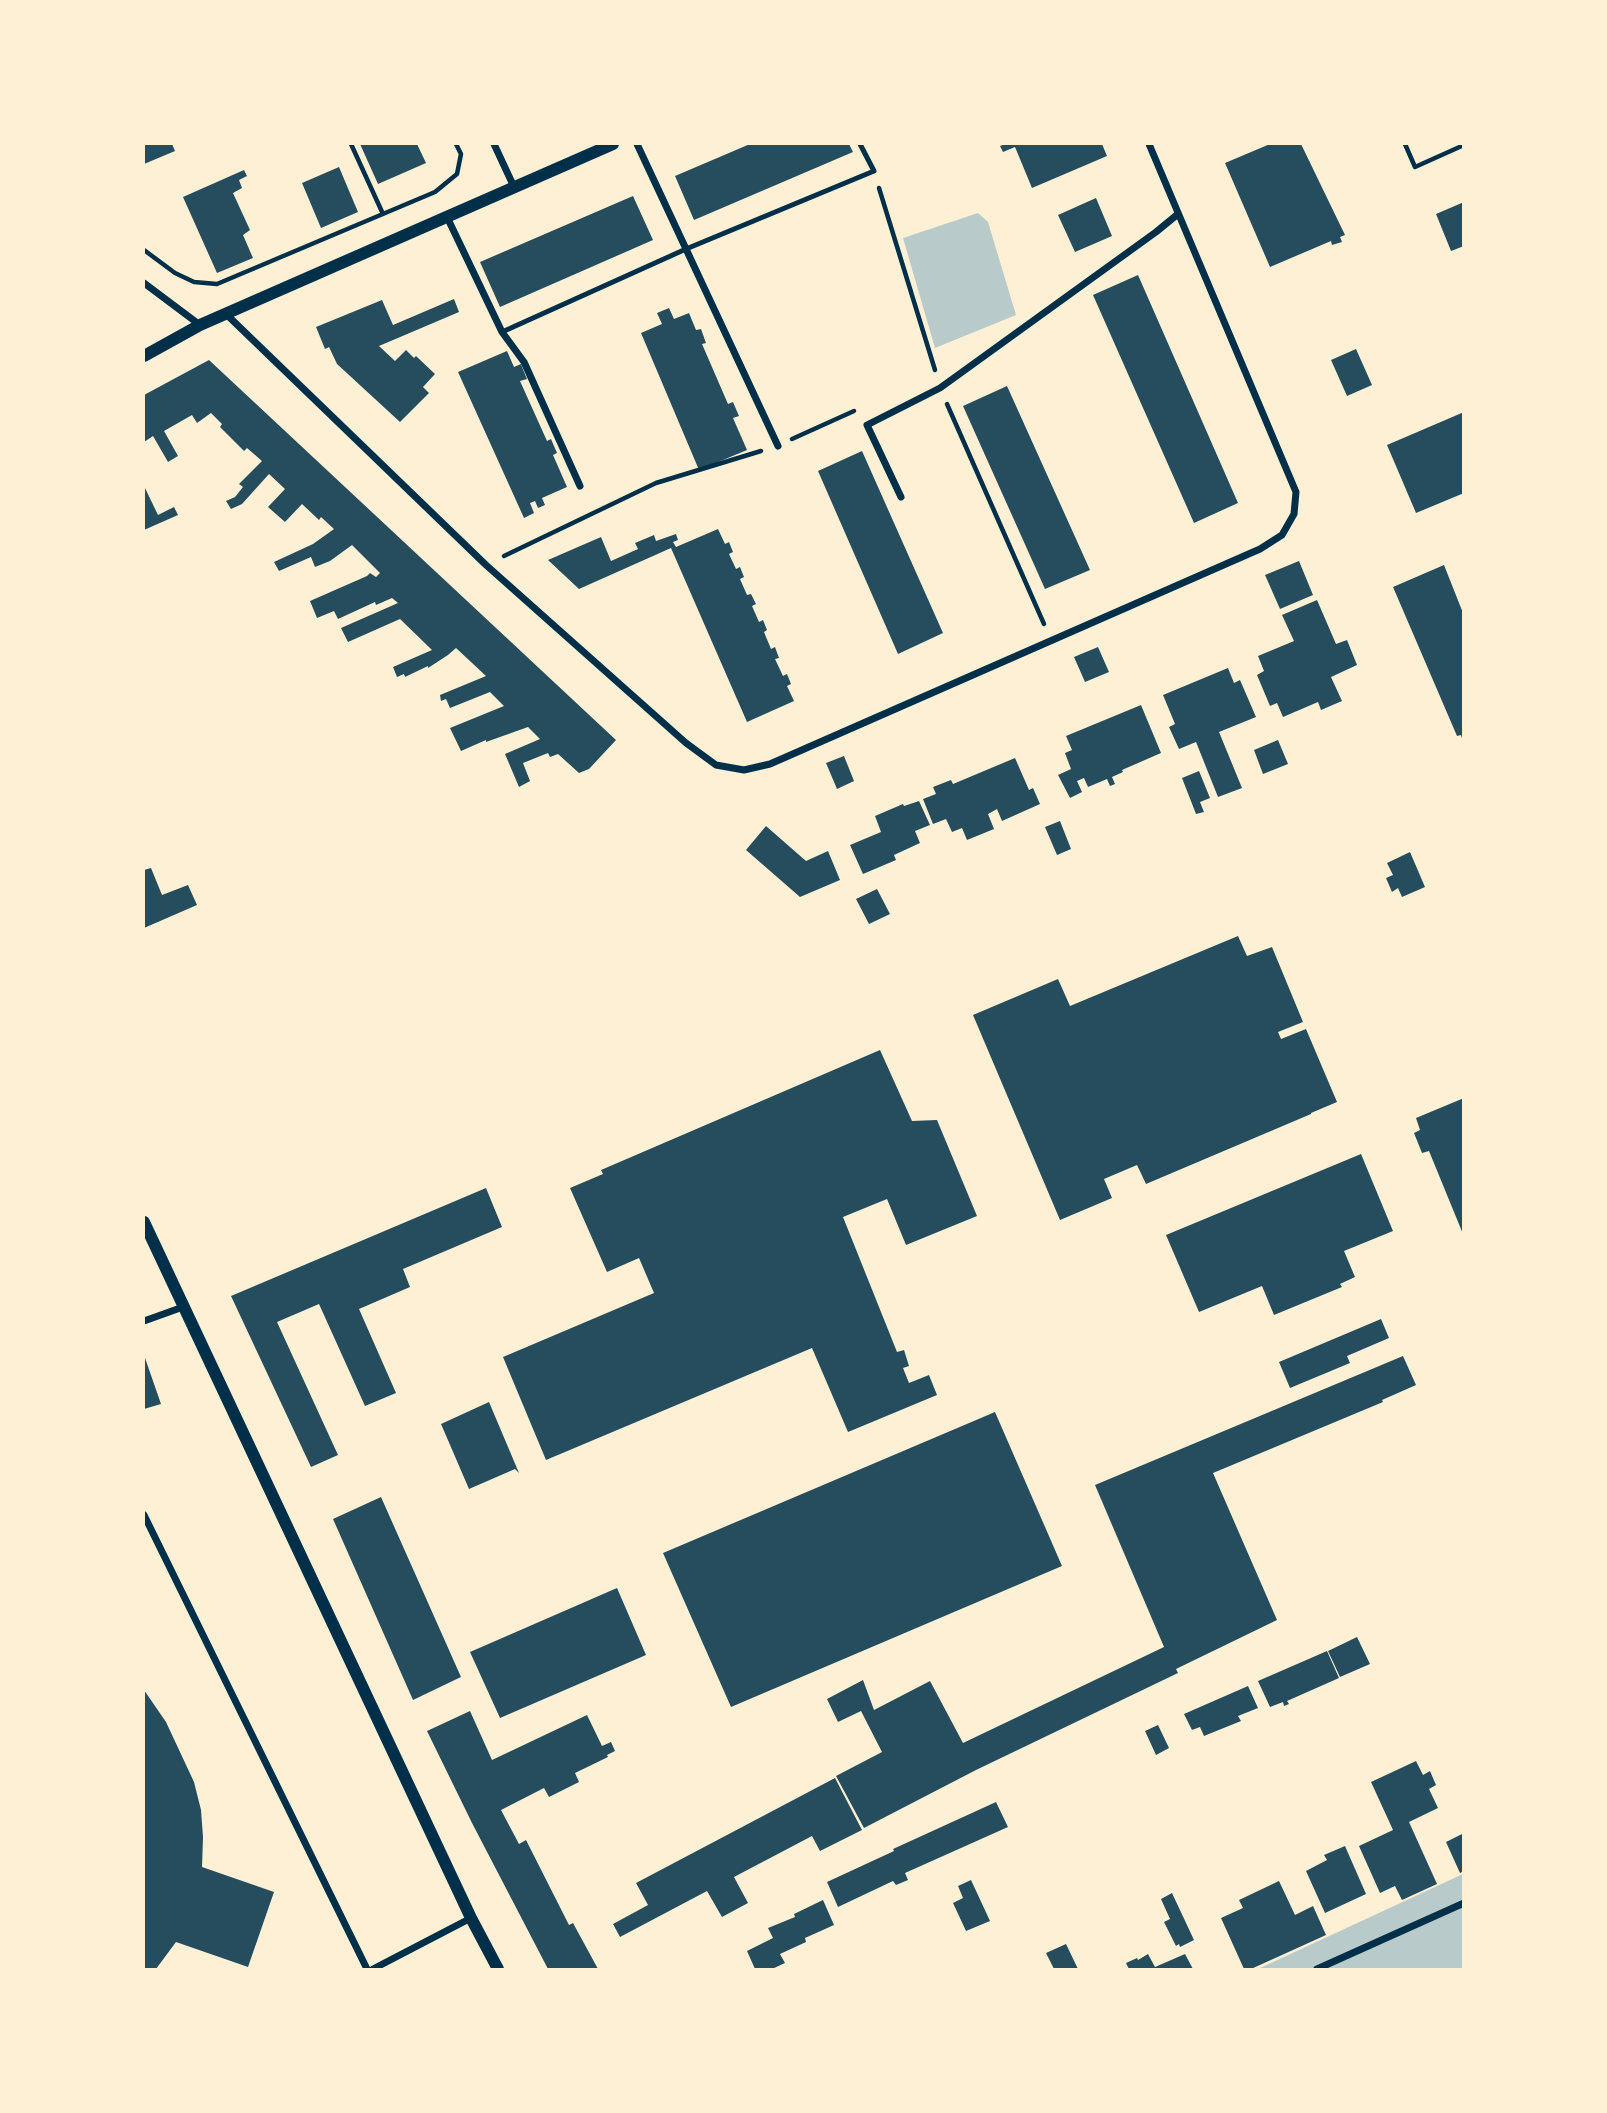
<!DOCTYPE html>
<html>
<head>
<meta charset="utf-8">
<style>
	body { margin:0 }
	#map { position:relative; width:1607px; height:2113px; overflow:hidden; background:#fdf0d5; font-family:Signika,sans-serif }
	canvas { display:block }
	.frame { position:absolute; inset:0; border:145px solid #fdf0d5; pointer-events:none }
</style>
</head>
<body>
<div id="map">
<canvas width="1607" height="2113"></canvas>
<div class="frame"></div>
</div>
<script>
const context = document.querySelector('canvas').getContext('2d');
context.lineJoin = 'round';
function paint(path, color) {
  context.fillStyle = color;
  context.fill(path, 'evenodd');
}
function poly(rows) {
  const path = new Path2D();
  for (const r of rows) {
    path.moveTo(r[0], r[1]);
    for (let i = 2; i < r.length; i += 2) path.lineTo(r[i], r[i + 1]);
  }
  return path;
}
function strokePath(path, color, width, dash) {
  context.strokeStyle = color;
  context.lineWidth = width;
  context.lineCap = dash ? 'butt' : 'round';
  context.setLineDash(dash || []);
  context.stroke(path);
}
paint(poly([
	[978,213,988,222,1016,315,935,348,903,238],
	[1463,1874,1463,1969,1258,1969]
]), '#b9caca');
paint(poly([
	[144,144,172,144,175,151,144,164],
	[360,144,417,144,426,163,378,184],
	[750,144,849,144,853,152,694,220,675,176],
	[1005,144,1102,144,1107,156,1032,188,1015,147,1003,152,1000,146],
	[1270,144,1301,144,1345,235,1340,237,1342,242,1332,245,1331,241,1270,267,1225,163],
	[339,167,358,212,321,228,302,183],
	[244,170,247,176,239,180,242,188,233,193,250,230,243,235,253,258,217,273,183,197],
	[633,196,653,240,500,307,480,262],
	[1096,198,1112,236,1075,252,1058,215],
	[1464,202,1464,246,1451,251,1436,214],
	[1138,275,1238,503,1194,523,1093,295],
	[454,299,459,312,379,346,395,361,406,350,414,358,416,356,435,374,423,387,429,393,400,422,337,364,329,347,325,349,316,327,382,300,393,325],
	[669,308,674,319,689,313,696,330,701,329,706,343,702,344,728,404,733,402,739,416,733,418,747,450,699,470,641,333,662,324,657,313],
	[1356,349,1372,385,1347,396,1331,360],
	[507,351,514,367,521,364,522,367,527,379,520,381,547,441,551,439,557,453,553,455,567,487,542,498,545,505,538,508,535,501,530,503,534,513,524,518,458,372],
	[209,360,616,740,589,769,579,773,558,754,550,757,548,753,523,763,530,781,519,787,505,754,540,739,528,727,486,742,486,740,461,751,450,728,504,706,490,692,450,708,446,699,441,701,440,695,486,676,456,648,448,655,428,668,428,666,405,677,404,674,397,677,393,667,432,650,400,619,348,642,341,628,398,603,392,598,376,605,375,602,338,619,334,611,317,618,310,601,367,576,370,573,376,577,380,573,352,545,330,561,315,567,311,557,279,571,274,562,313,544,334,529,321,517,319,520,302,504,285,522,268,507,285,489,269,474,242,504,231,509,226,501,235,497,243,487,239,484,262,461,247,448,244,451,220,427,222,424,211,413,197,423,192,415,164,431,178,456,168,462,153,436,144,442,144,395],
	[1007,386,1090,570,1045,589,963,406],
	[1464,412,1464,493,1416,513,1387,445],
	[862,451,943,633,898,654,818,471],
	[144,486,158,515,174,507,178,515,144,530],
	[718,529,725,544,729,542,733,552,729,554,736,569,740,567,744,577,740,579,747,595,751,594,756,604,752,606,759,622,763,620,767,630,764,632,771,649,775,647,779,658,775,659,783,676,787,674,791,684,787,686,794,701,747,722,671,548,579,589,548,560,601,537,611,561,638,549,635,543,654,535,656,541,676,534,678,540,673,542,676,547],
	[1299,561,1313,595,1280,609,1265,575],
	[1444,565,1463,613,1463,742,1461,735,1457,736,1393,587],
	[1317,600,1336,644,1347,640,1357,665,1331,677,1342,701,1321,710,1318,702,1283,717,1277,703,1270,706,1257,675,1264,671,1258,656,1294,641,1282,615],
	[1098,647,1109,672,1085,682,1074,657],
	[1228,668,1234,683,1240,680,1256,717,1219,732,1242,788,1218,797,1196,742,1179,749,1169,727,1175,724,1163,695],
	[1141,705,1161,753,1122,770,1123,772,1112,777,1115,784,1110,786,1107,779,1088,787,1084,778,1077,781,1082,792,1070,798,1058,775,1071,769,1065,753,1072,750,1066,736],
	[1278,740,1288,764,1263,774,1254,750],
	[844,756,854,781,837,789,826,763],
	[1015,758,1029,790,1033,788,1040,804,1002,821,997,809,988,814,994,829,967,840,962,828,952,832,946,819,933,824,923,799,936,794,933,787,951,780,953,784],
	[1199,771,1210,798,1200,802,1204,812,1196,814,1182,778],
	[919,801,930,825,915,831,920,843,894,855,896,860,863,874,850,845,881,832,875,816,903,804,904,806],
	[1060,821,1071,849,1057,855,1045,827],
	[766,826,806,861,828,851,840,880,800,897,746,850],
	[1410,852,1425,887,1402,897,1398,888,1392,892,1386,878,1393,875,1387,863],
	[151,868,162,895,188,885,197,905,144,928,144,870],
	[877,889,890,914,869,924,856,899],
	[1238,936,1247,956,1272,947,1303,1022,1278,1032,1281,1039,1306,1029,1337,1102,1311,1113,1311,1114,1146,1184,1137,1165,1104,1179,1112,1198,1060,1220,973,1015,1058,979,1070,1006],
	[880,1050,912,1121,937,1120,977,1216,906,1245,887,1199,843,1217,897,1352,904,1350,909,1366,903,1368,909,1383,929,1375,937,1395,848,1432,812,1348,546,1460,503,1357,654,1293,639,1258,607,1272,570,1188,603,1174,601,1170],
	[1464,1098,1464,1234,1463,1234,1429,1151,1422,1153,1414,1133,1420,1130,1416,1118],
	[1361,1154,1393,1231,1344,1251,1355,1277,1340,1284,1342,1287,1274,1315,1262,1286,1199,1312,1166,1235],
	[486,1188,502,1227,403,1269,410,1287,359,1309,396,1393,365,1406,319,1304,277,1322,338,1455,311,1467,231,1296],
	[1381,1319,1389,1338,1347,1356,1350,1363,1290,1388,1279,1362],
	[144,1355,161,1404,144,1409],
	[1403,1356,1416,1385,1382,1400,1383,1402,1213,1473,1277,1620,1176,1669,1178,1673,976,1770,864,1828,836,1776,882,1752,861,1711,838,1722,827,1699,863,1680,874,1710,930,1681,963,1743,1164,1647,1095,1485],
	[489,1402,519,1473,515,1469,469,1489,441,1424],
	[995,1412,1062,1566,731,1707,663,1553],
	[381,1497,461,1677,413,1700,333,1519],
	[617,1588,646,1655,500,1718,470,1652],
	[1357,1637,1370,1664,1340,1677,1328,1651],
	[1327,1651,1339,1678,1287,1701,1289,1704,1284,1706,1283,1702,1270,1707,1258,1681],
	[1248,1686,1258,1708,1238,1716,1241,1721,1204,1736,1200,1727,1192,1730,1184,1714],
	[144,1690,166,1722,194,1782,201,1810,203,1837,202,1867,274,1892,248,1967,176,1942,156,1969,144,1969],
	[470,1711,492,1760,587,1715,602,1746,611,1742,615,1751,607,1755,608,1757,575,1773,579,1782,549,1797,544,1788,501,1810,519,1844,526,1840,569,1925,573,1923,598,1969,548,1969,472,1823,427,1731],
	[1158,1725,1169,1748,1156,1755,1145,1731],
	[1416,1761,1423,1775,1430,1771,1436,1785,1429,1789,1438,1808,1409,1822,1437,1884,1402,1900,1395,1886,1380,1893,1359,1846,1393,1830,1371,1782],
	[835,1778,862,1830,820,1851,812,1836,734,1877,748,1903,722,1917,707,1891,620,1937,613,1924,648,1905,636,1883],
	[996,1802,1008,1827,905,1873,908,1880,896,1885,893,1881,838,1907,827,1882,894,1851,893,1849],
	[1464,1833,1464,1871,1460,1873,1446,1842],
	[1345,1846,1366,1894,1325,1913,1306,1871,1327,1860,1324,1855],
	[971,1880,990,1921,966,1931,953,1903,963,1898,958,1886],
	[1279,1881,1295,1915,1313,1906,1326,1935,1251,1969,1244,1969,1221,1918,1243,1908,1239,1900],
	[1172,1893,1194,1940,1180,1947,1179,1944,1176,1946,1164,1922,1170,1919,1161,1899],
	[823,1900,834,1925,805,1938,806,1942,780,1954,785,1963,772,1969,755,1969,747,1951,773,1938,768,1928,795,1917,794,1914],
	[1066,1944,1078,1969,1054,1969,1046,1953],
	[1148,1954,1155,1967,1185,1954,1193,1969,1129,1969,1126,1963,1137,1958,1138,1960]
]), '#264d5e');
strokePath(poly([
	[351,144,383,214],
	[1405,144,1415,167,1464,145],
	[879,188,935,370],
	[144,250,175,273,194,282,217,284,435,192,457,174,461,154,456,144],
	[947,404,1044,624],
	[792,439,854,411],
	[504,556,656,483,761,451]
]), '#003049', 4.5);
strokePath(poly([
	[502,332,686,249,874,171,860,144]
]), '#003049', 5);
strokePath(poly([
	[494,144,514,187],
	[637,144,778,446],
	[447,217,502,332,524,362,580,486],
	[144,283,200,325],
	[226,314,486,565,686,743,716,765,744,770,770,764,1260,549,1282,535,1294,514,1296,492,1149,144],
	[901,497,867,425,940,388,1156,232,1178,214],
	[144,1321,183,1307],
	[144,1515,367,1969],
	[373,1969,471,1918],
	[1317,1969,1464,1903]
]), '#003049', 7);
strokePath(poly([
	[144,356,200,325,613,144],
	[144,1222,471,1918,498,1969]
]), '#003049', 12);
</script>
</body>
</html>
